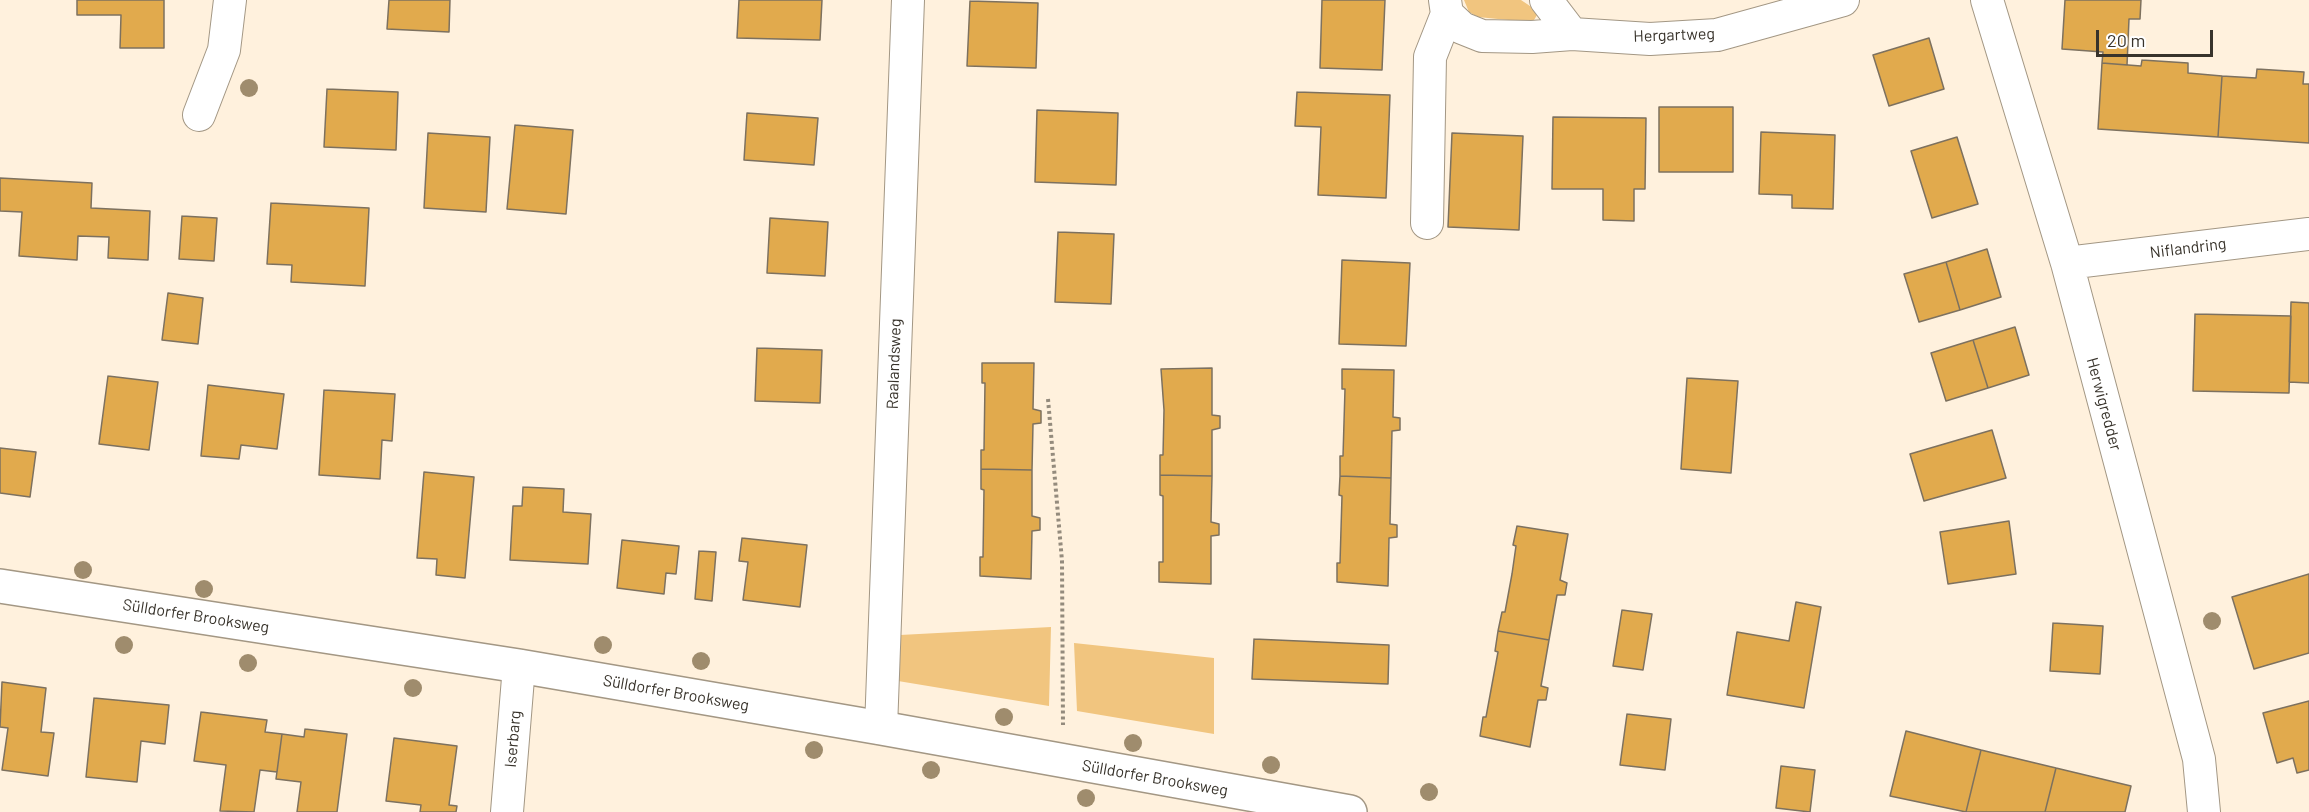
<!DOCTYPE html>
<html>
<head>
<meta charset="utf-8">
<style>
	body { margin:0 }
	#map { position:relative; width:2309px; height:812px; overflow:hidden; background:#fff1dd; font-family:Barlow,sans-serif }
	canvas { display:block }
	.scale { position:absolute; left:2096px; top:30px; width:117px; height:27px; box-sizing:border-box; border:3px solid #38332b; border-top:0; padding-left:8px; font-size:18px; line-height:21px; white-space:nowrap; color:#38332b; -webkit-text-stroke:4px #fff; paint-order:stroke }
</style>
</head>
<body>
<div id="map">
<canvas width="2309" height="812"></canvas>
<div class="scale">20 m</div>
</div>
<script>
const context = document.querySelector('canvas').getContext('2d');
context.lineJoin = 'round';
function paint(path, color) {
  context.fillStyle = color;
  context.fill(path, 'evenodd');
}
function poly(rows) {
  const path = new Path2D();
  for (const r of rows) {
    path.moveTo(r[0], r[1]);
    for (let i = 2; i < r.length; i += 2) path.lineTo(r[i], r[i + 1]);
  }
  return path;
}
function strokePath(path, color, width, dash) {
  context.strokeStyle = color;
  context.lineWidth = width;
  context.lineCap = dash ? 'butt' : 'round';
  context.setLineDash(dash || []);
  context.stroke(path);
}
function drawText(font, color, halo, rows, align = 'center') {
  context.font = font + ' Barlow,sans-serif';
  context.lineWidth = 4.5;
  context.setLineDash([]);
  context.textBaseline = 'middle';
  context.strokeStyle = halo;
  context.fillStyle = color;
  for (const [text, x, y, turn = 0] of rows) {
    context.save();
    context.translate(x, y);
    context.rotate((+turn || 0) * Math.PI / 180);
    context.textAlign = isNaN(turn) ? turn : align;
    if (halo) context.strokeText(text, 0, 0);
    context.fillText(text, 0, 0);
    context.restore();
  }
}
paint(poly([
	[1464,0,1521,0,1536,10,1537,15,1534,20,1528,22,1478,17,1469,12],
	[1051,627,1049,706,898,681,900,635],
	[1074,643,1214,658,1214,734,1077,711]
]), '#f1c57f');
const building = poly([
	[77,0,164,0,164,48,120,48,121,15,77,15,77,0],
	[389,0,450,0,449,32,387,29,389,0],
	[739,0,822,0,820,40,737,38,739,0],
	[1322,0,1385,0,1382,70,1320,68,1322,0],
	[2065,0,2141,0,2140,19,2129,19,2127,65,2102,63,2103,52,2062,49,2065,0],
	[970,1,1038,3,1036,68,967,66,970,1],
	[1929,38,1944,89,1889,106,1873,55,1929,38],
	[2142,60,2188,63,2188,73,2222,76,2218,137,2098,129,2102,63,2141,66,2142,60],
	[2257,69,2304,72,2303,84,2309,84,2309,143,2218,137,2222,76,2256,78,2257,69],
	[327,89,398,92,396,150,324,147,327,89],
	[1297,92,1390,95,1386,198,1318,195,1321,127,1295,126,1297,92],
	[1659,107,1733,107,1733,172,1659,172,1659,107],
	[1037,110,1118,113,1116,185,1035,182,1037,110],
	[747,113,818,118,814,165,744,160,747,113],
	[1553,117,1646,118,1645,189,1634,189,1634,221,1603,220,1603,189,1552,189,1553,117],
	[515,125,573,130,566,214,507,209,515,125],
	[1761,132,1835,135,1833,209,1792,208,1792,195,1759,194,1761,132],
	[428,133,490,137,486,212,424,208,428,133],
	[1452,133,1523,136,1519,230,1448,227,1452,133],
	[1957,137,1978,204,1932,218,1911,151,1957,137],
	[0,178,92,183,91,208,150,211,148,260,108,258,109,237,78,236,77,260,19,256,22,212,0,211,0,178],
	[271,203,369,208,365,286,291,282,292,265,267,264,271,203],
	[182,216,217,218,214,261,179,259,182,216],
	[770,218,828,222,825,276,767,273,770,218],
	[1058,232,1114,234,1111,304,1055,302,1058,232],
	[1987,249,2001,297,1960,310,1946,262,1987,249],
	[1342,260,1410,263,1406,346,1339,344,1342,260],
	[1946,262,1960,310,1919,322,1904,274,1946,262],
	[168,293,203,298,198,344,162,340,168,293],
	[2291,302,2309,303,2309,383,2289,382,2291,302],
	[2195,314,2291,316,2289,393,2193,391,2195,314],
	[2015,327,2029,375,1988,388,1973,340,2015,327],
	[1973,340,1988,388,1946,401,1931,353,1973,340],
	[757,348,822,350,820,403,755,401,757,348],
	[982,363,1034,363,1033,409,1041,411,1041,423,1033,424,1032,470,981,469,981,450,984,450,985,383,982,383,982,363],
	[1212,368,1212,415,1220,416,1220,428,1212,430,1212,476,1160,475,1160,455,1163,455,1164,410,1161,369,1212,368],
	[1342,369,1394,370,1393,417,1400,418,1400,430,1392,431,1391,478,1340,476,1340,456,1343,456,1345,389,1342,389,1342,369],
	[108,376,158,382,149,450,99,444,108,376],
	[1687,378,1738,381,1731,473,1681,469,1687,378],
	[208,385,284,394,277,449,241,445,239,459,201,456,208,385],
	[324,390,395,394,392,441,382,440,380,479,319,475,324,390],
	[1992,430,2006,478,1924,501,1910,454,1992,430],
	[0,448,36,452,30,497,0,493,0,448],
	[981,469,1032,470,1032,516,1040,518,1040,530,1032,531,1031,579,980,576,980,557,983,557,984,490,981,489,981,469],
	[424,472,474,477,465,578,436,575,437,559,417,558,424,472],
	[1160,475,1212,476,1211,522,1219,524,1219,535,1211,536,1211,584,1159,582,1159,562,1163,562,1163,496,1160,495,1160,475],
	[1340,476,1391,478,1390,524,1397,525,1397,537,1389,538,1388,586,1337,582,1337,563,1340,563,1342,496,1339,495,1340,476],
	[523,487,564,489,563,512,591,514,588,564,510,560,513,506,522,506,523,487],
	[2009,521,2016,574,1948,584,1940,532,2009,521],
	[1517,526,1568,534,1560,580,1567,583,1565,595,1557,595,1549,640,1498,631,1502,612,1505,612,1512,574,1516,546,1513,545,1517,526],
	[742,538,807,545,800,607,743,600,748,562,739,561,742,538],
	[622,540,679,546,676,574,666,573,664,594,617,588,622,540],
	[699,551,716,552,712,601,695,599,699,551],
	[2309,574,2309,653,2254,669,2232,597,2309,574],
	[1796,602,1821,607,1804,708,1727,695,1737,632,1789,641,1796,602],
	[1622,610,1652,614,1643,670,1613,666,1622,610],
	[2053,623,2103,626,2100,674,2050,671,2053,623],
	[1498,631,1549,640,1541,686,1548,688,1546,700,1538,700,1530,747,1480,736,1483,717,1486,717,1498,652,1495,651,1498,631],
	[1254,639,1389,645,1388,684,1252,679,1254,639],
	[2,682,46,688,41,732,54,733,48,776,2,770,8,728,0,727,2,682],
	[94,698,169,705,165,744,141,741,137,782,86,777,94,698],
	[2309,701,2309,770,2297,773,2293,758,2277,763,2263,713,2309,701],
	[201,712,267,720,265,732,282,734,277,772,260,770,254,812,220,811,226,765,194,761,201,712],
	[1627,714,1671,719,1665,770,1620,765,1627,714],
	[305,729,347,734,337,812,297,812,301,782,276,779,282,734,304,737,305,729],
	[1906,731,1981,750,1966,812,1890,796,1906,731],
	[394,738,457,746,449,805,457,806,456,812,420,812,421,805,386,801,394,738],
	[1981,750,2056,768,2045,812,1966,812,1981,750],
	[1781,766,1815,770,1810,812,1776,808,1781,766],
	[2056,768,2131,786,2125,812,2045,812,2056,768]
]);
paint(building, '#e1aa4d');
strokePath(building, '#7d715f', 1.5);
const street = poly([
	[1546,0,1572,34],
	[1987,0,2067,263,2199,759,2204,812],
	[1447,14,1462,28,1482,36,1532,37,1572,34,1650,39,1717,35,1843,0],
	[199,115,224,50,230,0],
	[1427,223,1430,57,1447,14,1445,0],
	[2067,263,2309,234],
	[881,728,908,0],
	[507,812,519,666]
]);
const secondary = poly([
	[0,586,519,666,881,728,1350,812]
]);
strokePath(street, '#a39784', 34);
strokePath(secondary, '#a39784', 36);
strokePath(poly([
	[1048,399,1062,561,1063,725]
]), '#948b7d', 4, [3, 3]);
strokePath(street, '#fff', 32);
strokePath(secondary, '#fff', 33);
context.fillStyle = '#9f8c6d';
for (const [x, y] of [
	[249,88],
	[83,570],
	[204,589],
	[2212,621],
	[124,645],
	[603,645],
	[701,661],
	[248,663],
	[413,688],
	[1004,717],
	[1133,743],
	[814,750],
	[1271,765],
	[931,770],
	[1429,792],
	[1086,798]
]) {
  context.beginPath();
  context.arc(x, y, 9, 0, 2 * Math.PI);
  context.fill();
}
drawText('16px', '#38332b', '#fff', [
	["Hergartweg",1674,35,-2],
	["Niflandring",2188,248,-7],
	["Raalandsweg",894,364,-88],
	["Herwigredder",2104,404,75],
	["Sülldorfer Brooksweg",196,616,9],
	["Sülldorfer Brooksweg",676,693,10],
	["Iserbarg",513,739,-85],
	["Sülldorfer Brooksweg",1155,778,10]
]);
</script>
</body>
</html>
